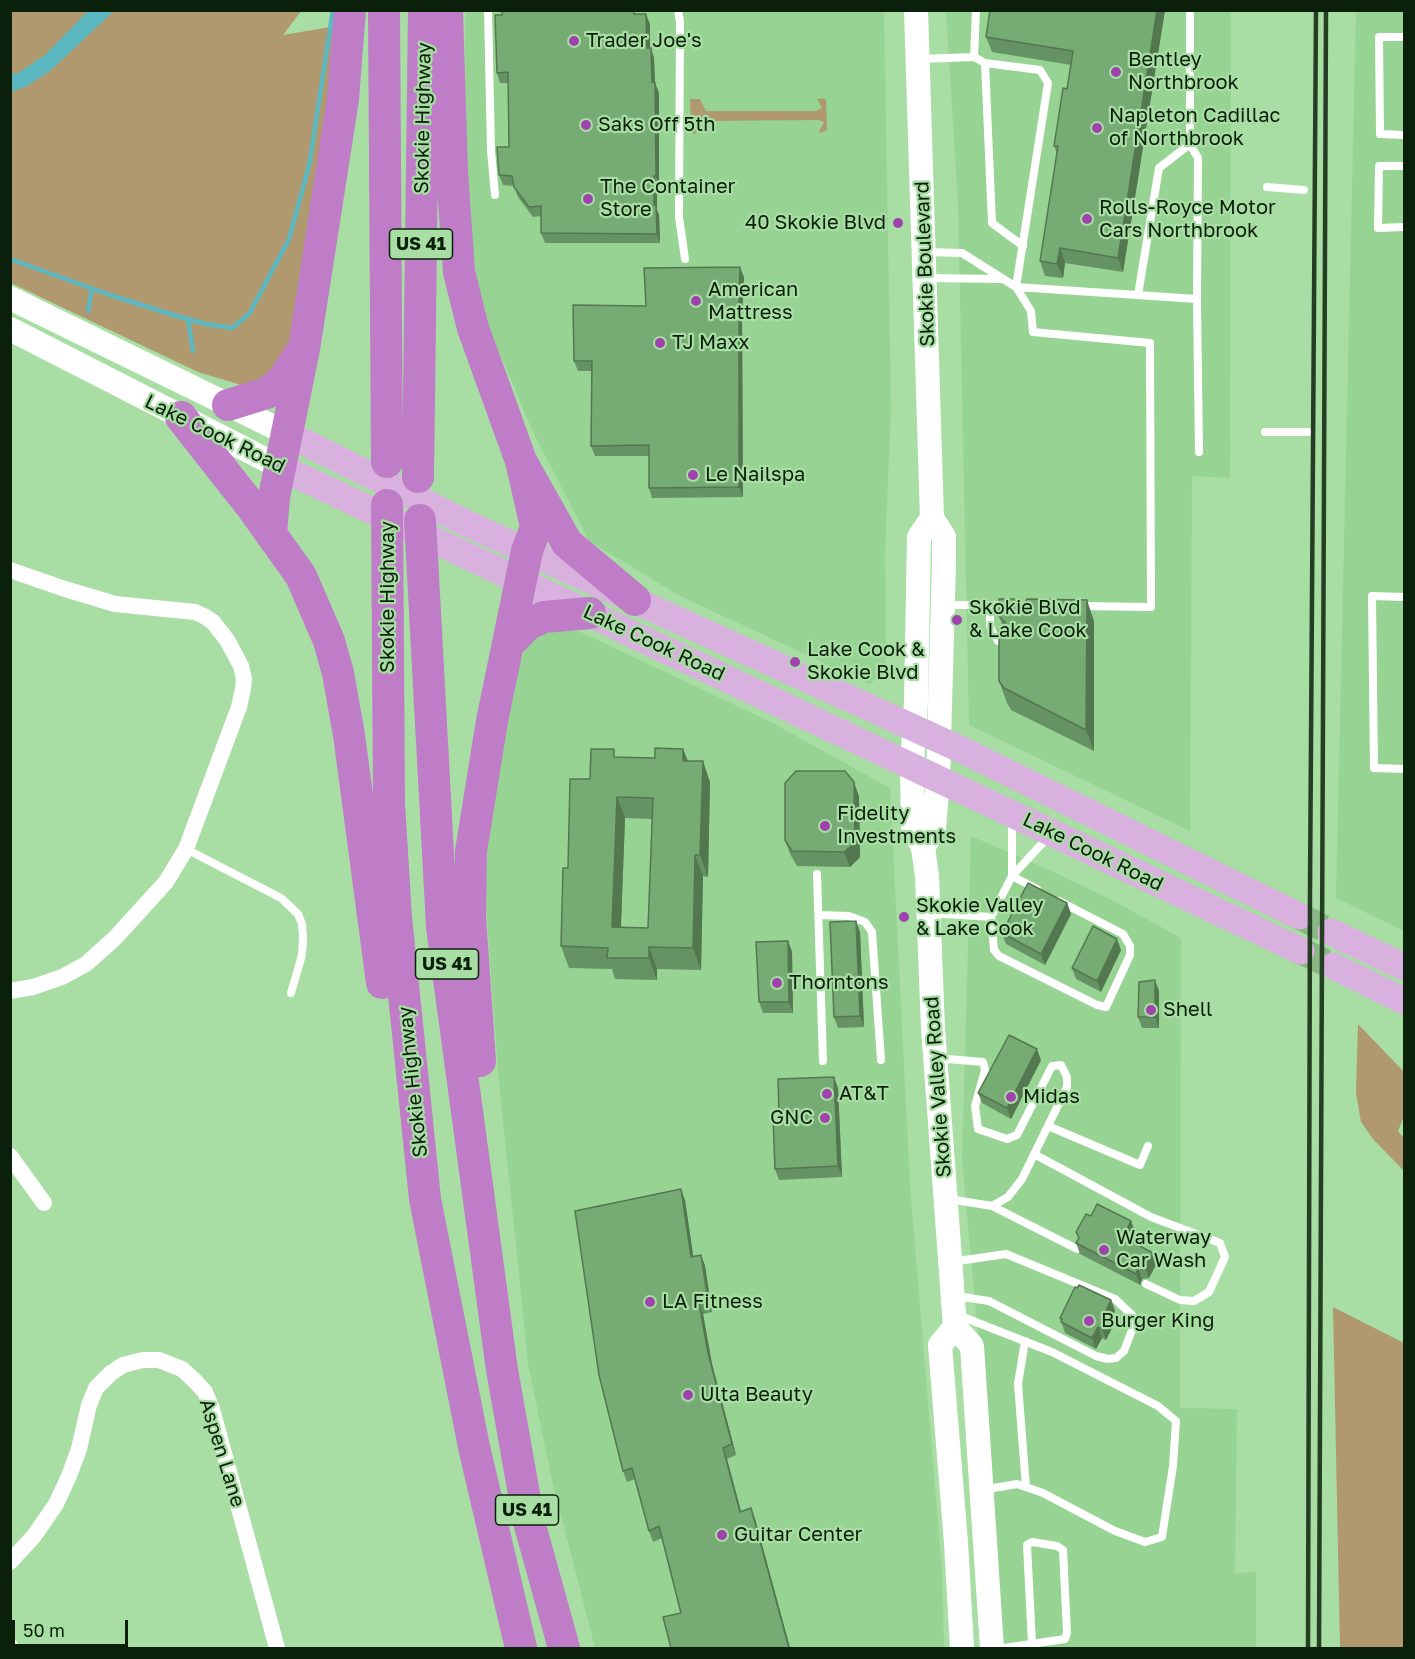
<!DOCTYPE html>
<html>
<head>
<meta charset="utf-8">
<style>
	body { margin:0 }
	#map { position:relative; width:1415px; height:1659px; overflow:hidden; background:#a8dea4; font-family:"Golos Text",sans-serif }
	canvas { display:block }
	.frame { position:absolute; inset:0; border:12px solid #0b200a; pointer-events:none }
	.scale { position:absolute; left:12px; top:1620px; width:116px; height:27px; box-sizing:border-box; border:3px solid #0b200a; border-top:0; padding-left:8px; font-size:18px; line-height:21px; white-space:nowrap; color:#0b200a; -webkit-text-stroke:4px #a8dea4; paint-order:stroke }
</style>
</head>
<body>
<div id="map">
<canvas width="1415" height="1659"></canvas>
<div class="frame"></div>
<div class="scale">50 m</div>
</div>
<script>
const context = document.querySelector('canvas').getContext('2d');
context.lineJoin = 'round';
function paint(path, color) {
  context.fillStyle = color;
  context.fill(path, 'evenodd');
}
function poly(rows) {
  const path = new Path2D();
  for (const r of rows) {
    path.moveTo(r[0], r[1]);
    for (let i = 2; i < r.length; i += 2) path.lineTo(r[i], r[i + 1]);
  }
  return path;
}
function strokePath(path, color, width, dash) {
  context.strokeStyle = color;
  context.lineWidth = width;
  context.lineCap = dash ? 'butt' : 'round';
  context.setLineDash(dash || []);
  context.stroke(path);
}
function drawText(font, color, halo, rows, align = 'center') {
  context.font = font + ' "Golos Text",sans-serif';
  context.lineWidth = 4.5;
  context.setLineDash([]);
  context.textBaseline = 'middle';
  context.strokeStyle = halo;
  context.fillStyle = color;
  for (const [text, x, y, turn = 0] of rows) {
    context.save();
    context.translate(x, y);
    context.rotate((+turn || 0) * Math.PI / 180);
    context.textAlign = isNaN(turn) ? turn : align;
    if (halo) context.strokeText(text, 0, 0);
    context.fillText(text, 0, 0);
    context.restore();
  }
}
paint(poly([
	[465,11,884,11,891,410,885,552,886,672,869,684,680,596,589,541,533,432,492,335,466,239],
	[946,11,1231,11,1230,478,1192,476,1190,831,969,725,958,203],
	[1356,11,1404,11,1404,931,1336,898],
	[572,628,773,723,890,788,910,1185,942,1571,944,1648,595,1648,551,1476,528,1363,499,1081,482,853,517,666,537,629],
	[971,836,1045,868,1114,901,1181,938,1180,1408,1237,1409,1235,1573,1256,1572,1256,1648,1000,1648,997,1544,962,1160]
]), '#97d393');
paint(poly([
	[302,10,283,35,342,25,288,359,254,389,198,372,11,283,10,11],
	[823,98,826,100,827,130,821,133,819,132,824,122,818,120,702,121,697,132,694,134,691,132,690,99,700,99,706,111,816,111,822,108,817,99],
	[1358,1024,1404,1072,1404,1116,1398,1131,1404,1138,1404,1171,1373,1139,1361,1122,1356,1093],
	[1333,1307,1404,1343,1404,1648,1340,1648]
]), '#b0996e');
paint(poly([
	[88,11,114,11,50,71,27,86,11,92,11,74,18,73,45,55]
]), '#5bb8c0');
strokePath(poly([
	[10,259,113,296,177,316,206,324,232,328,249,314,289,239,309,166,333,10],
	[88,311,92,289],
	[188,319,193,351]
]), '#5bb8c0', 4.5);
strokePath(poly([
	[1299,916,1331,932],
	[1301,951,1333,966]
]), '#89b885', 27, [27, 14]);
strokePath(poly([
	[488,10,491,151,495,195],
	[678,10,680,22,679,217,685,259],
	[976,10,974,57,985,63,1040,70,1048,83,1016,287,1197,299,1198,158,1190,144,1190,10],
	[1404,37,1379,37,1380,134,1404,135],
	[919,59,974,57],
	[985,63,992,223,1023,246],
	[1404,166,1379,166,1378,228,1404,227],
	[1267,187,1304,190],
	[926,252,962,253,1016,287,1031,311,1033,332,1150,343,1151,607,1079,606],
	[926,278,1003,279],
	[1138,295,1159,168,1190,144],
	[1197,299,1199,452],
	[1265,432,1308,432],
	[1404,597,1372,596,1374,768,1404,769],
	[944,605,1009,605],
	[990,605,990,626,993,633,998,641,1007,644],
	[186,849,281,898,298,914,302,924,303,938,302,955,291,993],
	[817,874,823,1061],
	[1012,876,1012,820],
	[1012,876,1050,835],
	[929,913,991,917,994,950,999,956,1097,1005,1106,1007,1130,955,1130,946,1123,934,1059,901],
	[819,915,849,916,865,922,872,932,881,1060],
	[991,917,1012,876,1037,889],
	[936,1058,983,1062,985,1070,975,1106,978,1129,1007,1139,1017,1135,1052,1066,1061,1065,1067,1077,1067,1087,1022,1179,1008,1197,992,1206,949,1199],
	[1048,1126,1140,1165,1148,1146],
	[1034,1154,1151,1217,1220,1243,1225,1257,1209,1292,1194,1301,1180,1300,1146,1284],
	[992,1206,1077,1249],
	[951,1262,1006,1254,1115,1299,1132,1315,1134,1325,1124,1351,1116,1358,1108,1359,1096,1356,989,1301,956,1296],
	[958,1315,1052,1352,1158,1406,1176,1421,1173,1466,1162,1537,1145,1542,1115,1531,1043,1493,1017,1484,982,1490],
	[1025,1341,1018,1384,1026,1487],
	[1004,1648,1065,1639,1067,1633,1063,1550,1057,1546,1032,1542,1027,1545,1032,1644]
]), '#fff', 8);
strokePath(poly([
	[10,570,65,589,115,604,195,612,204,616,213,622,227,640,241,666,244,679,243,689,239,707,186,849,166,882,115,938,86,964,62,977,33,987,10,991],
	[10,1156,44,1203],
	[10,1562,34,1536,56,1504,69,1476,79,1449,89,1405,96,1388,111,1373,123,1365,143,1360,159,1360,182,1369,195,1381,205,1392,212,1409,277,1648],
	[10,1646,11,1648]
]), '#fff', 16);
strokePath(poly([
	[916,10,932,518,944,537,944,562,938,779,934,829,923,848],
	[10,298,288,434],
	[10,329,280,467],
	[932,518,919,537,916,701,912,766,913,828,923,848,927,876,933,1028,955,1327,972,1346,992,1648],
	[955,1327,940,1345,956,1543,962,1648]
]), '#fff', 24);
strokePath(poly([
	[288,434,472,526,962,750,1299,916],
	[280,467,1301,951],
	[1331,932,1404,967],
	[1333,966,1404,1001]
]), '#d9b1de', 27);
strokePath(poly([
	[384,10,387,462],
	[447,10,452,172,459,272,473,328,521,461,567,543,635,600],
	[228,405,267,393,282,381,300,354],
	[181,417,251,506,301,576,329,641,338,673,349,735,382,983],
	[418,477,424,10],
	[387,505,389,804,396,917,425,1199,474,1447,521,1648],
	[420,520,442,927,502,1370,529,1522,564,1648],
	[271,534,274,497,304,349,343,99,350,10],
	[509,644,528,624,544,617,590,613],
	[480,1061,470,916,471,851,492,721,527,551,536,527,521,461]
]), '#bf7dc8', 32);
strokePath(poly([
	[1308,1648,1310,888,1316,10],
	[1319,1648,1326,10]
]), '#243e23', 4.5);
paint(poly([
	[990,10,1165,10,1123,272,1065,263,1063,278,1045,276,1040,261,1057,153,1054,146,1067,89,1071,65,992,52,986,37],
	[638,14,650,24,650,48,654,58,655,83,659,93,659,186,657,186,657,210,659,215,660,243,545,243,541,233,541,216,533,217,518,197,514,186,503,185,499,175,509,147,508,83,500,83,497,73],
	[744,277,742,316,743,497,652,498,649,488,649,456,595,456,591,446,592,371,578,371,574,361,646,306],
	[999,616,1094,621,1094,751,1011,710,1007,703,999,681,1003,627],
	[683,749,688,761,710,782,708,877,703,876,701,970,657,969,657,980,615,979,612,969,569,968,561,946,568,868,590,779,617,758,655,758],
	[625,818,652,819,648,928,621,927],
	[854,782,859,797,860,857,850,867,797,866,790,854,785,840],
	[1067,903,1071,914,1045,965,1006,944,1002,933],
	[860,932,864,1027,838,1028,834,1017],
	[788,941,792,952,793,1013,763,1013,759,1002],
	[1121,950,1101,992,1076,979,1072,968],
	[1159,991,1159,1028,1142,1028,1138,1017],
	[1041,1060,1011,1119,982,1103,978,1093],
	[838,1088,842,1177,779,1180,775,1169,779,1117],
	[685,1200,693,1256,701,1255,705,1266,712,1312,703,1314,712,1364,736,1455,727,1459,741,1511,755,1519,790,1648,671,1648,681,1613,662,1538,653,1542,649,1531,635,1479,627,1482,623,1471],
	[1091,1216,1131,1221,1135,1232,1130,1241,1157,1263,1149,1278,1142,1279,1140,1285,1080,1254,1076,1243,1079,1239,1076,1232],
	[1111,1300,1115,1311,1110,1322,1112,1328,1106,1340,1102,1338,1096,1349,1065,1333,1060,1318]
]), '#659363');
paint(poly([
	[1157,10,1165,10,1123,272,1118,258],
	[646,14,650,24,650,58,647,48],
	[651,48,654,58,655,83,659,93,659,186,656,176],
	[654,176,657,186,657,210,659,215,660,243,657,234,654,205],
	[1060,248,1065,263,1063,278,1057,264],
	[740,267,744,277,742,316,743,497,739,487,739,306],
	[1087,600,1094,621,1094,751,1086,730],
	[683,749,691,770,683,761],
	[703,761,710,782,708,877,700,855],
	[854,782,859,797,860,857,850,867,844,852],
	[617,797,625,818,620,948,612,927],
	[695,855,703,876,701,970,693,948],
	[1067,903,1071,914,1045,965,1041,954],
	[856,921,860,932,864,1027,860,1016],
	[1117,939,1121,950,1101,992,1097,981],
	[788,941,792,952,793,1013,789,1002],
	[649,947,657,969,657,980,649,958],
	[1155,980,1159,991,1159,1028,1155,1017],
	[1037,1049,1041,1060,1011,1119,1007,1108],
	[834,1077,838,1088,842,1177,838,1166],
	[681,1189,685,1200,695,1268,691,1257],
	[1131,1221,1135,1232,1127,1248,1123,1237],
	[1153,1253,1157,1263,1149,1278,1145,1267],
	[701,1255,705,1266,712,1312,708,1301],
	[1138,1268,1142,1279,1140,1285,1136,1274],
	[1111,1300,1115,1311,1110,1322,1112,1328,1106,1340,1102,1329,1104,1315],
	[699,1303,703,1314,712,1364,736,1455,732,1444,708,1353],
	[1098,1327,1102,1338,1096,1349,1092,1338],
	[723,1448,727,1459,744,1523,740,1512],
	[751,1508,755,1519,790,1648,789,1648]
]), '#537850');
const building = poly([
	[502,10,634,10,634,14,646,14,647,48,651,48,652,82,655,83,656,176,654,176,654,205,656,205,657,234,541,233,541,206,529,207,514,187,512,176,499,175,497,147,509,147,508,72,497,73,495,15,502,15,502,10],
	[990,10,1157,10,1118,258,1060,248,1057,264,1040,261,1058,146,1054,146,1063,88,1067,89,1073,51,986,37,990,10],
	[740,267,739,306,739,487,649,488,649,445,591,446,592,361,574,361,573,305,646,306,644,268,740,267],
	[999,599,1014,599,1016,603,1020,605,1025,603,1027,599,1087,600,1086,730,1004,688,999,681,999,629,1004,627,1005,622,999,616,999,599],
	[655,748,683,749,683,761,703,761,700,855,695,855,693,948,649,947,649,958,607,958,608,948,561,946,563,868,568,868,570,779,590,779,591,749,614,749,614,757,655,758,655,748],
	[617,797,653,798,648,928,612,927,617,797],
	[796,771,845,771,854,782,855,843,844,852,792,851,785,840,785,783,796,771],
	[1028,883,1067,903,1041,954,1002,933,1028,883],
	[856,921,860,1016,834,1017,830,922,856,921],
	[1093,926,1117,939,1097,981,1072,968,1093,926],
	[788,941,789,1002,759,1002,756,942,788,941],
	[1155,980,1155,1017,1138,1017,1139,982,1155,980],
	[1009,1035,1037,1049,1007,1108,978,1093,1009,1035],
	[834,1077,838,1166,775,1169,773,1117,779,1117,778,1079,834,1077],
	[681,1189,691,1257,701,1255,708,1301,699,1303,708,1353,732,1444,723,1448,740,1512,751,1508,789,1648,671,1648,663,1617,681,1613,659,1526,649,1531,632,1468,623,1471,599,1375,575,1211,681,1189],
	[1097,1204,1131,1221,1123,1237,1153,1253,1145,1267,1138,1268,1136,1274,1076,1243,1079,1238,1076,1232,1086,1214,1091,1216,1097,1204],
	[1079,1285,1111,1300,1104,1315,1108,1317,1102,1329,1098,1327,1092,1338,1061,1322,1062,1319,1060,1318,1075,1287,1077,1288,1079,1285]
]);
paint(building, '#76ab73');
strokePath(building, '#537850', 1.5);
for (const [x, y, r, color] of [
	[574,41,6,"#9f42ab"],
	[1116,72,6,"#9f42ab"],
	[586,125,6,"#9f42ab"],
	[1097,128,6,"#9f42ab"],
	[588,199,6,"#9f42ab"],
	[1087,219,6,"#9f42ab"],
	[898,223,6,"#9f42ab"],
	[696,301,6,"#9f42ab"],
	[660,343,6,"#9f42ab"],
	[693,475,6,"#9f42ab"],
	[957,620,6,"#9f42ab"],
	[795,662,6,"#9f42ab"],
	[825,826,6,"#9f42ab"],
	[904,917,6,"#9f42ab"],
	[777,983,6,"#9f42ab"],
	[1151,1010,6,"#9f42ab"],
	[827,1094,6,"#9f42ab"],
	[1011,1097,6,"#9f42ab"],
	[825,1118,6,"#9f42ab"],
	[1104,1250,6,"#9f42ab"],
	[650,1302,6,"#9f42ab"],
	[1089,1321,6,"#9f42ab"],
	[688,1395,6,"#9f42ab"],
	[722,1535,6,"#9f42ab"]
]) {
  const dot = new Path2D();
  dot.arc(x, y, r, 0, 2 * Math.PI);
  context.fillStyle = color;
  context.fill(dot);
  strokePath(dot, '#a8dea4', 2);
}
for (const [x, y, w] of [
	[421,244,63],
	[447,964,63],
	[527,1510,63]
]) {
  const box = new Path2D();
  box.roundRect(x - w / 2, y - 15, w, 30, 4.5);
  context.fillStyle = '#a8dea4';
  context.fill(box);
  strokePath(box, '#0b200a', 1.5);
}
drawText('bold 18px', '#0b200a', null, [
	["US 41",421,244],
	["US 41",447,964],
	["US 41",527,1510]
]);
drawText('20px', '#0b200a', '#a8dea4', [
	["Trader Joe's",586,41],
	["Bentley",1128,60],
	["Northbrook",1128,83],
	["Napleton Cadillac",1109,116],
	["of Northbrook",1109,139],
	["Saks Off 5th",598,125],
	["The Container",600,187],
	["Store",600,210],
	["Rolls-Royce Motor",1099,208],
	["Cars Northbrook",1099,231],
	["40 Skokie Blvd",886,223,"right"],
	["American",708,290],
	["Mattress",708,313],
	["TJ Maxx",672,343],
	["Le Nailspa",705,475],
	["Skokie Blvd",969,608],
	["& Lake Cook",969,631],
	["Lake Cook &",807,650],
	["Skokie Blvd",807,673],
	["Fidelity",837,814],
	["Investments",837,837],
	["Skokie Valley",916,906],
	["& Lake Cook",916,929],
	["Thorntons",789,983],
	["Shell",1163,1010],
	["AT&T",839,1094],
	["Midas",1023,1097],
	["GNC",813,1118,"right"],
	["Waterway",1116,1238],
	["Car Wash",1116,1261],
	["LA Fitness",662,1302],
	["Burger King",1101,1321],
	["Ulta Beauty",700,1395],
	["Guitar Center",734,1535]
], 'left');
drawText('20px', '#0b200a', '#a8dea4', [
	["Skokie Highway",423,118,-89],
	["Skokie Boulevard",925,264,-92],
	["Lake Cook Road",215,434,26],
	["Skokie Highway",388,597,-90],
	["Lake Cook Road",654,643,25],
	["Lake Cook Road",1093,852,26],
	["Skokie Highway",413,1082,-96],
	["Skokie Valley Road",938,1087,-94],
	["Aspen Lane",222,1453,73]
]);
</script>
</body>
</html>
